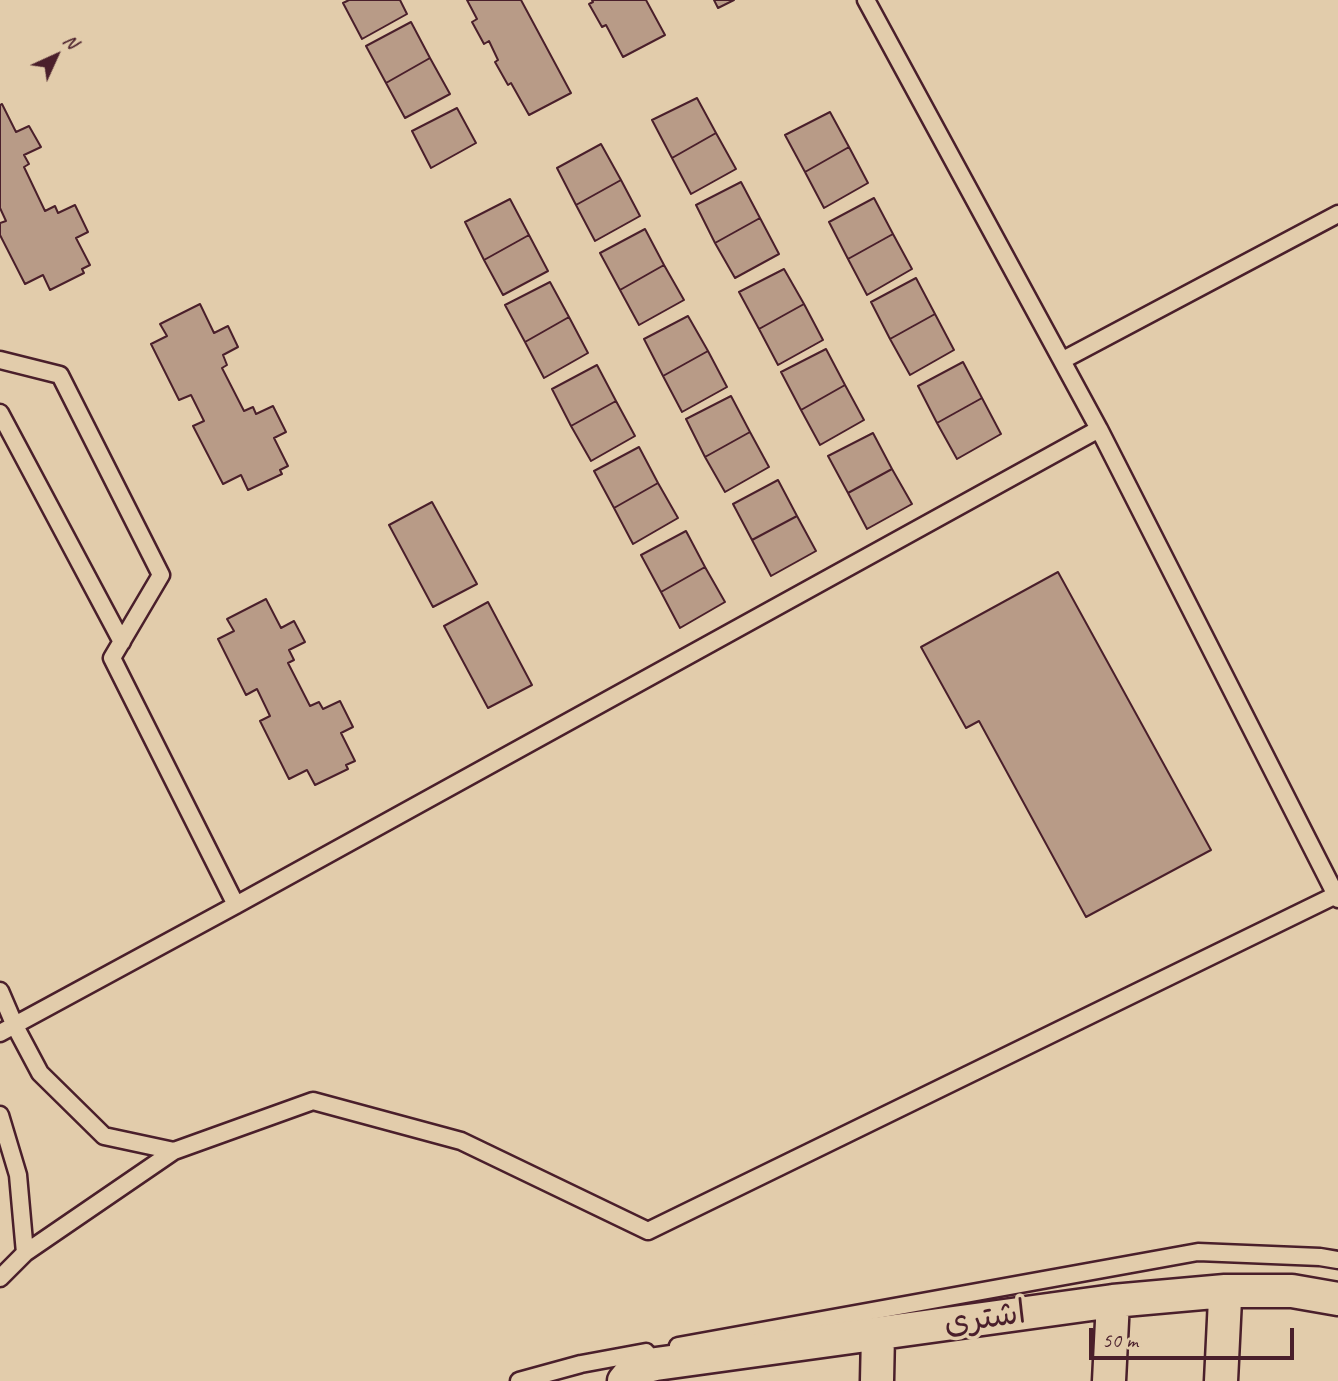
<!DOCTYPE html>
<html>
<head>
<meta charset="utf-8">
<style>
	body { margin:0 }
	#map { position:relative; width:1338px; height:1381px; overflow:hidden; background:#e2ccab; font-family:Caveat,sans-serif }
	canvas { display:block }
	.north { position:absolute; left:21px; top:21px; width:70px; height:70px; -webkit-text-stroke:5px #e2ccab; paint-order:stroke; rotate:45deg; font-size:19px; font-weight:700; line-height:28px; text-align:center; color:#4a1f2b }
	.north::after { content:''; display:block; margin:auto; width:24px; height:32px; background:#4a1f2b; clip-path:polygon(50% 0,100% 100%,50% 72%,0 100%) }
	.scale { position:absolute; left:1089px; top:1328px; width:205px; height:32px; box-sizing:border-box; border:4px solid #4a1f2b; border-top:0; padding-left:9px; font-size:21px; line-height:24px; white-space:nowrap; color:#4a1f2b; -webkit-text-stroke:5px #e2ccab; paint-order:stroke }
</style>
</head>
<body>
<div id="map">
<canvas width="1338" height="1381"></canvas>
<div class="north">N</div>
<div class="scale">50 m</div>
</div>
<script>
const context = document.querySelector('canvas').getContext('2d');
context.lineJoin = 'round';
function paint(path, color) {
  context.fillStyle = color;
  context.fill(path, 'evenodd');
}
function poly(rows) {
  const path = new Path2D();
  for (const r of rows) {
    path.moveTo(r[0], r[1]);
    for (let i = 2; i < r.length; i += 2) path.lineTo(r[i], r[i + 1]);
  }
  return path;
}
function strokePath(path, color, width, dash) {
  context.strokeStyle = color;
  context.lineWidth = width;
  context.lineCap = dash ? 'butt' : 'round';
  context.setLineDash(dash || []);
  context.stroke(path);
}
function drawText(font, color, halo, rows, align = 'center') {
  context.font = font + ' Caveat,"Playpen Sans Arabic",sans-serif';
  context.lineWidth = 7;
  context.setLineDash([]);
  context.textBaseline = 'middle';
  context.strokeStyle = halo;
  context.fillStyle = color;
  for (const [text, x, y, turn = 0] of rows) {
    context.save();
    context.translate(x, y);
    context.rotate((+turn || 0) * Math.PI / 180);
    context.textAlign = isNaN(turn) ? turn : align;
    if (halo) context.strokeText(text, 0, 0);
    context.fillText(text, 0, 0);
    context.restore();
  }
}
const building = poly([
	[349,0,400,0,407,14,362,39,343,3,349,0],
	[467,0,521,0,571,93,529,115,511,83,508,85,495,62,498,60,489,41,484,44,472,22,477,19,467,0],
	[592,0,646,0,665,35,623,57,606,25,602,27,589,4,593,2,592,0],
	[714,0,734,0,718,8,714,0],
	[411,22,430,58,386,83,366,46,411,22],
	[430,58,450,94,405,118,386,83,430,58],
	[697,98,716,133,672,158,652,120,697,98],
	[2,104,16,132,29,126,41,147,24,155,29,164,24,167,45,211,55,206,58,213,75,205,88,232,76,238,90,265,82,269,84,273,50,290,43,275,25,284,0,235,0,223,6,221,0,208,0,105,2,104],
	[457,108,476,143,431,168,412,131,457,108],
	[830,112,849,147,805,172,785,135,830,112],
	[716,133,736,169,691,194,672,158,716,133],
	[601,144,621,180,576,205,557,168,601,144],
	[849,147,868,183,824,208,805,172,849,147],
	[621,180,640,216,595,241,576,205,621,180],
	[741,182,760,218,715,243,696,205,741,182],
	[874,198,893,234,848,259,829,222,874,198],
	[510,199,529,235,484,260,465,222,510,199],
	[760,218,779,254,735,278,715,243,760,218],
	[645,229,664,265,620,290,600,253,645,229],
	[893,234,912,269,867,295,848,259,893,234],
	[529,235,548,271,503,295,484,260,529,235],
	[664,265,684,300,639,325,620,290,664,265],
	[784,269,804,304,759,329,739,292,784,269],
	[916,278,935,314,890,339,871,302,916,278],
	[550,282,569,317,525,342,505,305,550,282],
	[200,304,214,333,228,326,238,347,223,355,227,365,222,368,244,411,253,407,256,414,273,406,286,432,274,438,288,466,280,470,282,474,248,490,241,475,223,484,193,426,204,421,191,395,179,400,151,344,167,336,160,324,200,304],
	[804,304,823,340,778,365,759,329,804,304],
	[935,314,954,350,910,375,890,339,935,314],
	[688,316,708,351,663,376,644,339,688,316],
	[569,317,588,353,544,378,525,342,569,317],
	[826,349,845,385,801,410,781,372,826,349],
	[708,351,727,387,682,412,663,376,708,351],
	[963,362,982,398,937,423,918,386,963,362],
	[597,365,616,401,571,426,552,389,597,365],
	[845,385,864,420,820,445,801,410,845,385],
	[731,396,750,432,705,457,686,419,731,396],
	[982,398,1001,434,957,459,937,423,982,398],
	[616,401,635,436,591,461,571,426,616,401],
	[750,432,769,467,725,492,705,457,750,432],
	[873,433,892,469,848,493,828,456,873,433],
	[639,447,658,483,614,508,594,471,639,447],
	[892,469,912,504,867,529,848,493,892,469],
	[778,480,797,516,752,540,733,504,778,480],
	[658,483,678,518,633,544,614,508,658,483],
	[432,502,477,584,433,607,389,525,432,502],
	[797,516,816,551,771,576,752,540,797,516],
	[686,531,705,567,661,592,641,555,686,531],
	[705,567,725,602,680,628,661,592,705,567],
	[1058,572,1211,850,1086,917,979,721,966,728,921,647,1058,572],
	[266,599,281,628,294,621,305,642,289,650,294,660,288,663,310,706,319,702,323,709,340,701,353,727,341,733,355,761,346,765,348,769,315,785,307,770,289,779,260,721,270,716,257,689,246,695,218,639,234,631,227,619,266,599],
	[488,602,532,685,488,708,444,626,488,602]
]);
paint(building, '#b89b87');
strokePath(building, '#4a1f2b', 2);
const lane = poly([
	[866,0,1099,429,1338,899],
	[0,360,60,375,161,575,112,658,236,905],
	[1063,360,1338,214],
	[0,413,122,642],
	[0,991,15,1026,40,1073,104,1136,174,1151],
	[0,1033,236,905,1099,429],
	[0,1115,18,1175,25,1253],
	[0,1278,25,1253,174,1151,313,1101,461,1141,648,1231,1338,894],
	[678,1346,1198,1252,1320,1257,1338,1260],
	[519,1381,581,1364,646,1352]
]);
const street = poly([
	[624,1381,634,1369,656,1364,1113,1301,1225,1291,1292,1291,1338,1299],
	[877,1381,878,1334],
	[1109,1381,1113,1301],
	[1221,1381,1225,1299]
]);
strokePath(lane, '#4a1f2b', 21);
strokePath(street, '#4a1f2b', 37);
strokePath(lane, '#e2ccab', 16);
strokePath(street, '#e2ccab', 32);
drawText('33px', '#4a1f2b', '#e2ccab', [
	["اشتری",985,1319,-8]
]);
</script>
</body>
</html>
